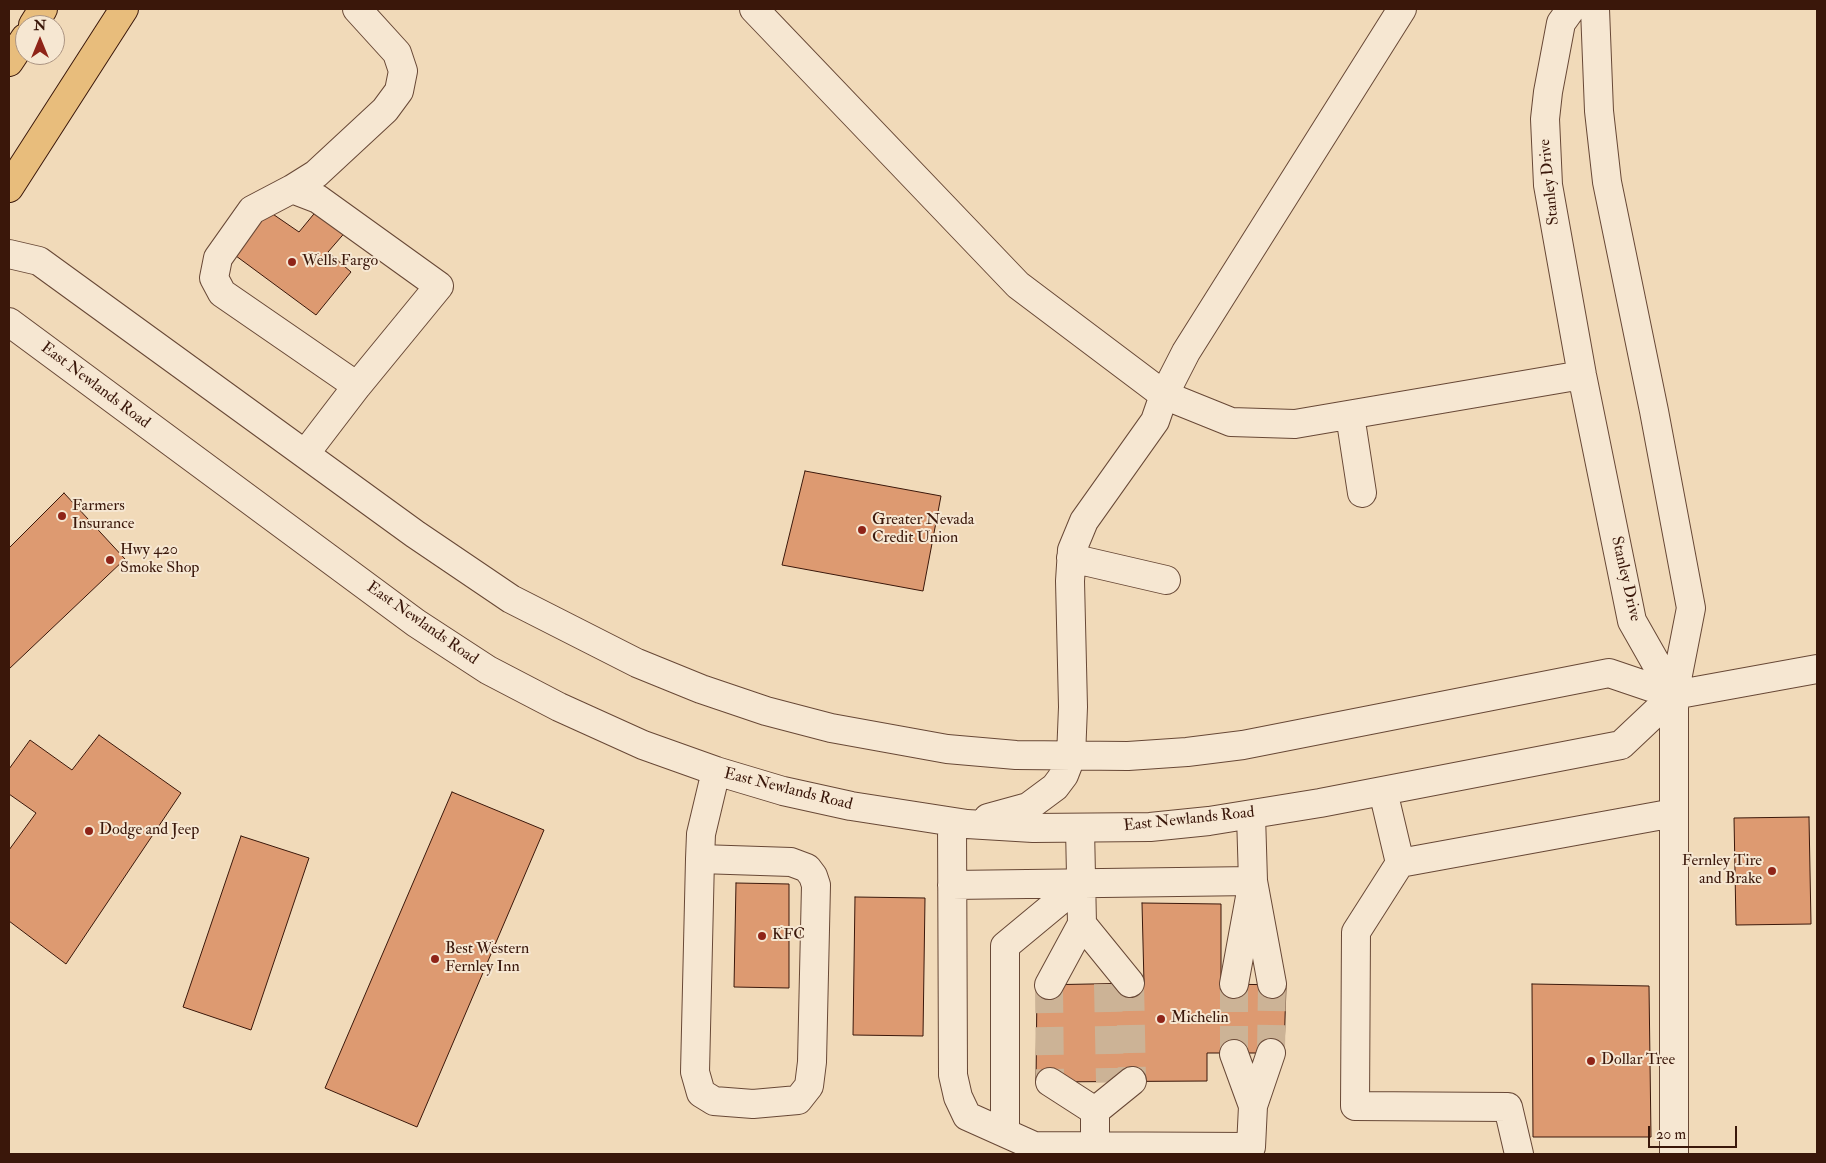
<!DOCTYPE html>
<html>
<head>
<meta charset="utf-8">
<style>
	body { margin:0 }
	#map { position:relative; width:1826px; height:1163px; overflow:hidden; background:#f1dab9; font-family:"IM FELL Double Pica",serif }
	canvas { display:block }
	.frame { position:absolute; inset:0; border:10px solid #3a170a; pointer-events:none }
	.north { position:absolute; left:15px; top:15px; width:50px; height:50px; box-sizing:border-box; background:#f6e7d2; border:1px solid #ab9482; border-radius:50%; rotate:0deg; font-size:14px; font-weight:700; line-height:20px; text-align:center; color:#3a170a }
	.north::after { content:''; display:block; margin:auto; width:18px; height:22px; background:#8f2418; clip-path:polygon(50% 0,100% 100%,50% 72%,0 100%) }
	.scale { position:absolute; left:1648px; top:1126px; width:89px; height:22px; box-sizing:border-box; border:2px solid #3a170a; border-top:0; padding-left:6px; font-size:15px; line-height:18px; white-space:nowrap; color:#3a170a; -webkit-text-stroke:4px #f6e7d2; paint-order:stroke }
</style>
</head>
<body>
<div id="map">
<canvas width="1826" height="1163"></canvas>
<div class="frame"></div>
<div class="north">N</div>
<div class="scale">20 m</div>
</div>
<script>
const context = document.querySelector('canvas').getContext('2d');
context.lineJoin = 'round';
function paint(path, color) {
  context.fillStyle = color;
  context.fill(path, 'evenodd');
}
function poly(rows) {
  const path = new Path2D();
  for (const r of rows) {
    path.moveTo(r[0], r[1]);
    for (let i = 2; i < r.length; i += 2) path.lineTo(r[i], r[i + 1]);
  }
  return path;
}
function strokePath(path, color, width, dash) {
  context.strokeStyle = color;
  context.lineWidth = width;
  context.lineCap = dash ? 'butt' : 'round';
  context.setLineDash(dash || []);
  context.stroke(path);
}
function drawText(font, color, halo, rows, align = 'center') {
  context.font = font + ' "IM FELL Double Pica",serif';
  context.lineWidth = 4;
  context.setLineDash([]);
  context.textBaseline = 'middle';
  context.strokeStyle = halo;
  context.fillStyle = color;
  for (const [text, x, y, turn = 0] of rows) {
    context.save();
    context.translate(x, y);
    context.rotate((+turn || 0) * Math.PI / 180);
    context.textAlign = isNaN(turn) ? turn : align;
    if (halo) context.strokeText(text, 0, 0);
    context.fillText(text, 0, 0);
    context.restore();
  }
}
const building = poly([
	[264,208,299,232,318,209,348,229,328,252,351,272,316,315,232,253,264,208],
	[805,471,941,496,923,591,782,565,805,471],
	[64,493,125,559,9,669,9,548,64,493],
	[99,735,181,793,66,964,9,921,9,850,36,813,9,794,9,769,30,740,72,770,99,735],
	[452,792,544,830,417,1127,325,1088,452,792],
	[1809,817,1811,924,1736,925,1734,818,1809,817],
	[241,836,309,858,251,1030,183,1007,241,836],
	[736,883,789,884,789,988,734,987,736,883],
	[855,897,925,898,923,1036,853,1035,855,897],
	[1142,903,1221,904,1221,984,1286,985,1284,1053,1207,1053,1207,1081,1036,1082,1037,985,1144,983,1142,903],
	[1532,984,1649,986,1651,1137,1533,1137,1532,984]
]);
paint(building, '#dd9a71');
strokePath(building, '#3a170a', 1);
strokePath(poly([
	[1130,983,1132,1081],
	[1108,984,1110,1082],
	[1234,984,1234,1054],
	[1049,985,1050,1082],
	[1271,1053,1272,984]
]), '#ccb396', 28, [28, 14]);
const minor = poly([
	[754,9,1018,285,1164,395,1231,422,1295,424,1582,375],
	[1571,9,1561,23,1548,92,1545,119,1548,185,1582,375,1632,621,1674,695],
	[1595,9,1599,111,1607,182,1654,411,1691,608,1674,695,1674,1154],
	[292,189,316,174,385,110,399,91,403,71,397,53,357,9],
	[9,254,39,261,415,534,511,599,637,663,701,689,766,711,831,728,947,749,1016,755,1128,756,1187,752,1243,745,1609,673,1674,695,1817,669],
	[9,322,416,623,488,670,559,707,643,745,716,771,783,791,851,806,967,824,1033,828,1150,827,1209,821,1320,803,1621,745,1674,695],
	[1350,415,1362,493],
	[305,454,357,386,439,286,318,199,292,189,252,210,218,258,214,278,222,293,357,386],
	[1071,558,1166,580],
	[1383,791,1400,863,1356,932,1355,1106,1508,1107,1519,1154],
	[1251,815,1253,881,1272,984],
	[988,818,1028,807,1055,787,1064,775,1071,757,1073,707,1070,581,1072,550,1084,521,1155,421,1164,395,1186,352,1402,9],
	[952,822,953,1075,958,1097,967,1116,1034,1146,1251,1147,1253,1106,1234,1054],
	[700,859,791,862,807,868,813,876,816,885,812,1062,809,1086,798,1100,753,1104,714,1101,701,1093,695,1072,700,859,701,834,716,771],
	[1400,863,1674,813],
	[952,885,1253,881],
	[1082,924,1130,983],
	[1234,984,1250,897],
	[1049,985,1082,924,1080,828],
	[1050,1082,1095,1111,1095,1146],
	[1253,1106,1271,1053],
	[1095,1111,1132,1081],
	[1005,1132,1005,946,1081,883]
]);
const highway = poly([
	[33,25,43,9],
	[9,62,25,38],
	[9,188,124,9]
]);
strokePath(minor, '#684836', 30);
strokePath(highway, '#3a170a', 30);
strokePath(minor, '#f6e7d2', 28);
strokePath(highway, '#e8bd7c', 28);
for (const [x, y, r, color] of [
	[292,262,5,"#8f2418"],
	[62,516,5,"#8f2418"],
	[862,530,5,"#8f2418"],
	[110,560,5,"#8f2418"],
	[89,831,5,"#8f2418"],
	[1772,871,5,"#8f2418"],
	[762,936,5,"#8f2418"],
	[435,959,5,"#8f2418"],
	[1161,1019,5,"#8f2418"],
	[1591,1061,5,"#8f2418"]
]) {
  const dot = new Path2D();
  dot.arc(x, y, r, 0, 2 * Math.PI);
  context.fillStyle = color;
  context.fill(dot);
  strokePath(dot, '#f6e7d2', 2);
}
drawText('16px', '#3a170a', '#f6e7d2', [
	["Stanley Drive",1550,182,-96],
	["East Newlands Road",95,386,37],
	["Stanley Drive",1625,579,77],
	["East Newlands Road",422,624,35],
	["East Newlands Road",788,790,14],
	["East Newlands Road",1189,820,-6]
]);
drawText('16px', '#3a170a', '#f6e7d2', [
	["Wells Fargo",302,262],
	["Farmers",72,507],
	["Insurance",72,525],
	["Greater Nevada",872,521],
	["Credit Union",872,539],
	["Hwy 420",120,551],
	["Smoke Shop",120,569],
	["Dodge and Jeep",99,831],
	["Fernley Tire",1762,862,"right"],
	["and Brake",1762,880,"right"],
	["KFC",772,936],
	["Best Western",445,950],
	["Fernley Inn",445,968],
	["Michelin",1171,1019],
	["Dollar Tree",1601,1061]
], 'left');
</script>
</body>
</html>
